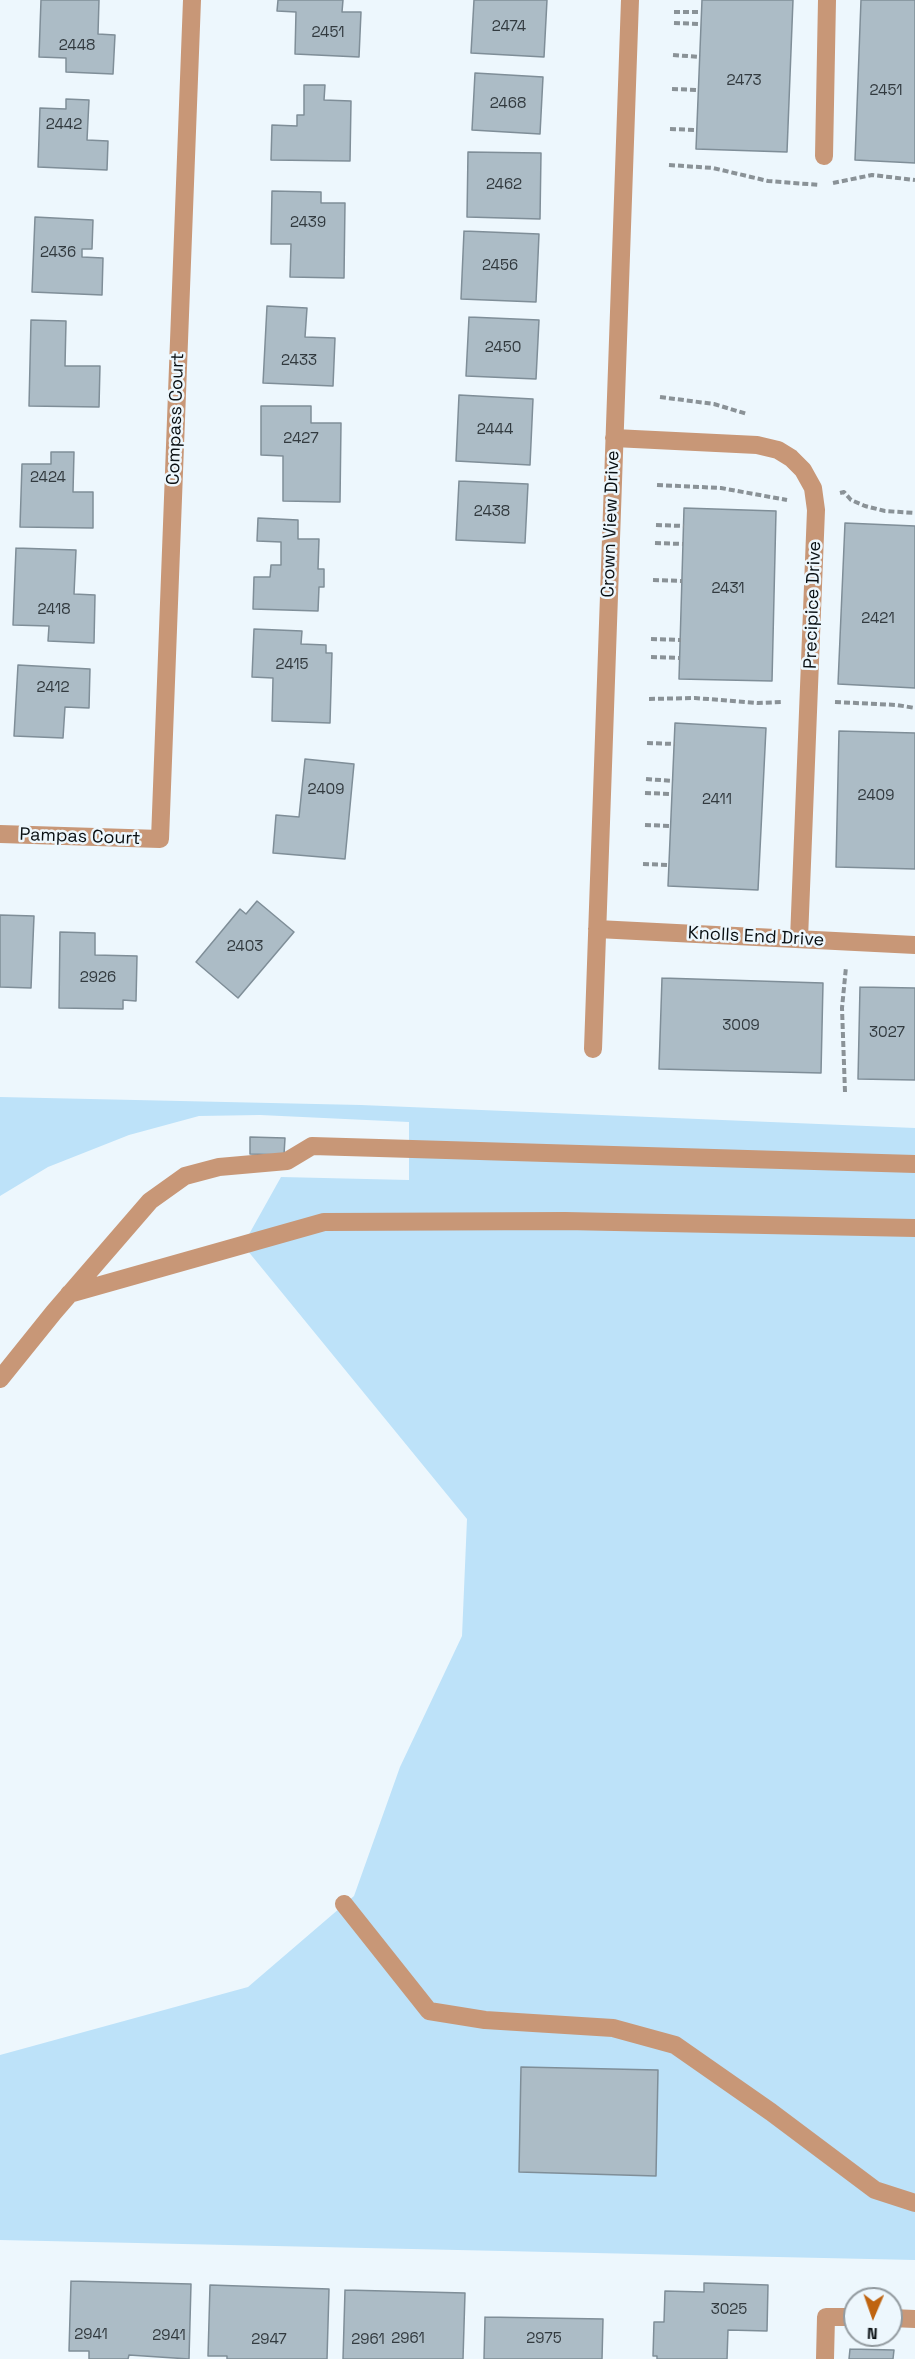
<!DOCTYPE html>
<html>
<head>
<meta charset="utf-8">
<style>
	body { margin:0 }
	#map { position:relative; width:915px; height:2359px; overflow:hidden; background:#edf7fd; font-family:"Space Grotesk",sans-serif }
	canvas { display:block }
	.north { position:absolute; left:843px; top:2287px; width:60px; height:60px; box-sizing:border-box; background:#edf7fd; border:2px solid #929a9f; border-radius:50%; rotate:182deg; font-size:16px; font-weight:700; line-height:24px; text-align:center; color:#090f12 }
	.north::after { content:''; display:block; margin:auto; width:21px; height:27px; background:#bf6410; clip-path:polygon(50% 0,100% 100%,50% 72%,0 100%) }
</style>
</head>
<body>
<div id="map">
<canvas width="915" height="2359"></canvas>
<div class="north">N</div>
</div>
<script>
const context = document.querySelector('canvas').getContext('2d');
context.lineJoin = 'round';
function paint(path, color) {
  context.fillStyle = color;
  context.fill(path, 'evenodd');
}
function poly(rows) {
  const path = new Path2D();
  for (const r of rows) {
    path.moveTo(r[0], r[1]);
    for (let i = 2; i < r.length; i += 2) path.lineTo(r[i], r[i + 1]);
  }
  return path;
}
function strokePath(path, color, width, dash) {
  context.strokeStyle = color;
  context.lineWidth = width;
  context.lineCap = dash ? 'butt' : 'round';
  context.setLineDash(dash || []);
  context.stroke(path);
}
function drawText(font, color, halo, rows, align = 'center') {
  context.font = font + ' "Space Grotesk",sans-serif';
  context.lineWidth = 5;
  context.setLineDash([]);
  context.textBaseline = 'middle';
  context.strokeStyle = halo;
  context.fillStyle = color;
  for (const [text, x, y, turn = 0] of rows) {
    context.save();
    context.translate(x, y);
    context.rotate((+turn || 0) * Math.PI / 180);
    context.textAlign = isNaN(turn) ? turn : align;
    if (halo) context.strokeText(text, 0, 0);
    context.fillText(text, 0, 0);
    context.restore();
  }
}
paint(poly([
	[0,1097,361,1105,915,1128,915,2260,0,2240,0,2055,248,1987,354,1896,400,1767,462,1636,467,1519,243,1245,281,1177,409,1180,409,1122,260,1115,199,1116,129,1135,48,1167,0,1196]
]), '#bde2f9');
const building = poly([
	[41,0,99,0,98,34,115,35,113,74,66,72,66,58,39,57,41,0],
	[278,0,343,0,342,12,361,12,359,57,295,54,296,12,277,11,278,0],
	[474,0,547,0,544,57,471,53,474,0],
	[702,0,793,0,787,152,696,149,702,0],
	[861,0,915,0,915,163,855,160,861,0],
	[475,73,543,77,540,134,472,130,475,73],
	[304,85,325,85,324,100,351,101,350,161,271,160,272,125,297,126,297,115,304,115,304,85],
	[66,99,89,100,87,140,108,141,107,170,38,167,40,108,66,109,66,99],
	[468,152,541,153,540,219,467,217,468,152],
	[272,191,321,192,321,203,345,203,344,278,290,277,291,244,271,244,272,191],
	[35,217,93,220,92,249,82,249,82,257,103,258,102,295,32,292,35,217],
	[464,231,539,234,536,302,461,299,464,231],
	[267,306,307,308,305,337,335,338,333,386,263,383,267,306],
	[469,317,539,320,536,379,466,376,469,317],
	[31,320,66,321,65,366,100,366,99,407,29,406,31,320],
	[459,395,533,399,530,465,456,461,459,395],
	[261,406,311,406,311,423,341,423,340,502,283,501,283,456,261,455,261,406],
	[51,452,74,452,73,492,93,492,93,528,20,527,22,464,51,464,51,452],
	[459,481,528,484,525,543,456,540,459,481],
	[684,508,776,511,772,681,679,679,684,508],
	[258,518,298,520,298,539,319,539,318,569,324,569,324,587,319,587,318,611,253,609,254,577,270,577,271,565,281,565,281,542,257,541,258,518],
	[845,523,915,526,915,688,838,684,845,523],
	[16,548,76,550,74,594,95,595,94,643,48,641,49,626,13,625,16,548],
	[254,629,302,631,301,644,326,645,326,653,332,653,330,723,272,721,273,678,252,677,254,629],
	[18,665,90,669,89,708,65,707,63,738,14,736,18,665],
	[675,723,766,728,758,890,668,886,675,723],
	[839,731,915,733,915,869,836,867,839,731],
	[305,759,354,764,345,859,273,853,276,815,299,817,305,759],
	[257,901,294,932,238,998,196,962,240,909,246,914,257,901],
	[0,915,34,916,31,988,0,987,0,915],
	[60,932,95,933,95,955,137,956,136,1001,123,1000,123,1009,59,1008,60,932],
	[662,978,823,983,821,1073,659,1069,662,978],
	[860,987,915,988,915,1080,858,1079,860,987],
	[250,1137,285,1138,284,1155,250,1154,250,1137],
	[521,2067,658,2070,656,2176,519,2172,521,2067],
	[71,2281,191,2284,189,2359,129,2355,128,2359,89,2359,89,2351,69,2351,71,2281],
	[704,2283,768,2285,767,2331,728,2330,727,2359,657,2359,657,2356,653,2356,654,2322,664,2322,665,2291,704,2292,704,2283],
	[210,2285,329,2289,327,2359,227,2359,227,2356,208,2356,210,2285],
	[345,2290,465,2293,463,2359,343,2359,345,2290],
	[485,2317,603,2319,602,2359,484,2359,485,2317],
	[850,2349,894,2350,893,2359,849,2359,850,2349]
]);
paint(building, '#acbcc6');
strokePath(building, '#7f8e98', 1.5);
strokePath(poly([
	[674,12,701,12],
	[674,23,701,24],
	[673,55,700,57],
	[672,89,698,90],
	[670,129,697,130],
	[669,165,713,168,768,181,820,185],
	[833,183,872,175,915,180],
	[660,397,714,404,747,414],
	[657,485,721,488,787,500],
	[840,493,844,492,851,500,865,506,885,511,915,513],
	[656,525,684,526],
	[655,543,683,544],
	[653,580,682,581],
	[651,639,681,640],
	[651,657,680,658],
	[649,699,695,698,758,703,782,702],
	[835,702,897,705,915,708],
	[647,743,675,744],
	[646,779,673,781],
	[645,793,672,794],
	[645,825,671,826],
	[643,864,669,865],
	[845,1092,842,1008,846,967]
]), '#8a9297', 4, [6, 3]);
strokePath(poly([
	[824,156,827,0],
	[614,438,757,445,778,450,791,458,803,470,813,488,816,510,799,939],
	[0,834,160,839,192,0],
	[597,929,915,945],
	[593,1049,630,0],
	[69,1294,324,1222,565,1221,915,1228],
	[0,1379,54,1312,150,1201,185,1176,219,1167,287,1161,312,1146,915,1164],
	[344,1904,429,2011,485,2020,613,2028,675,2045,771,2112,875,2190,915,2203],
	[891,2318,915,2319],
	[825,2359,826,2317,855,2317]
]), '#c89777', 18);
drawText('15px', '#323a3f', null, [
	["2474",509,27],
	["2451",328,33],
	["2448",77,46],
	["2473",744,81],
	["2451",886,91],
	["2468",508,104],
	["2442",64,125],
	["2462",504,185],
	["2439",308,223],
	["2436",58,253],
	["2456",500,266],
	["2450",503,348],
	["2433",299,361],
	["2444",495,430],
	["2427",301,439],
	["2424",48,478],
	["2438",492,512],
	["2431",728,589],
	["2418",54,610],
	["2421",878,619],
	["2415",292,665],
	["2412",53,688],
	["2409",326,790],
	["2409",876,796],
	["2411",717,800],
	["2403",245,947],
	["2926",98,978],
	["3009",741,1026],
	["3027",887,1033],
	["3025",729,2310],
	["2941",91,2335],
	["2941",169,2336],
	["2961",408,2339],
	["2975",544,2339],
	["2947",269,2340],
	["2961",368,2340]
]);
drawText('18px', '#090f12', '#edf7fd', [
	["Compass Court",176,419,-88],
	["Crown View Drive",611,524,-88],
	["Precipice Drive",813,605,-88],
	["Pampas Court",80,837,2],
	["Knolls End Drive",756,937,3]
]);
</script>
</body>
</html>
